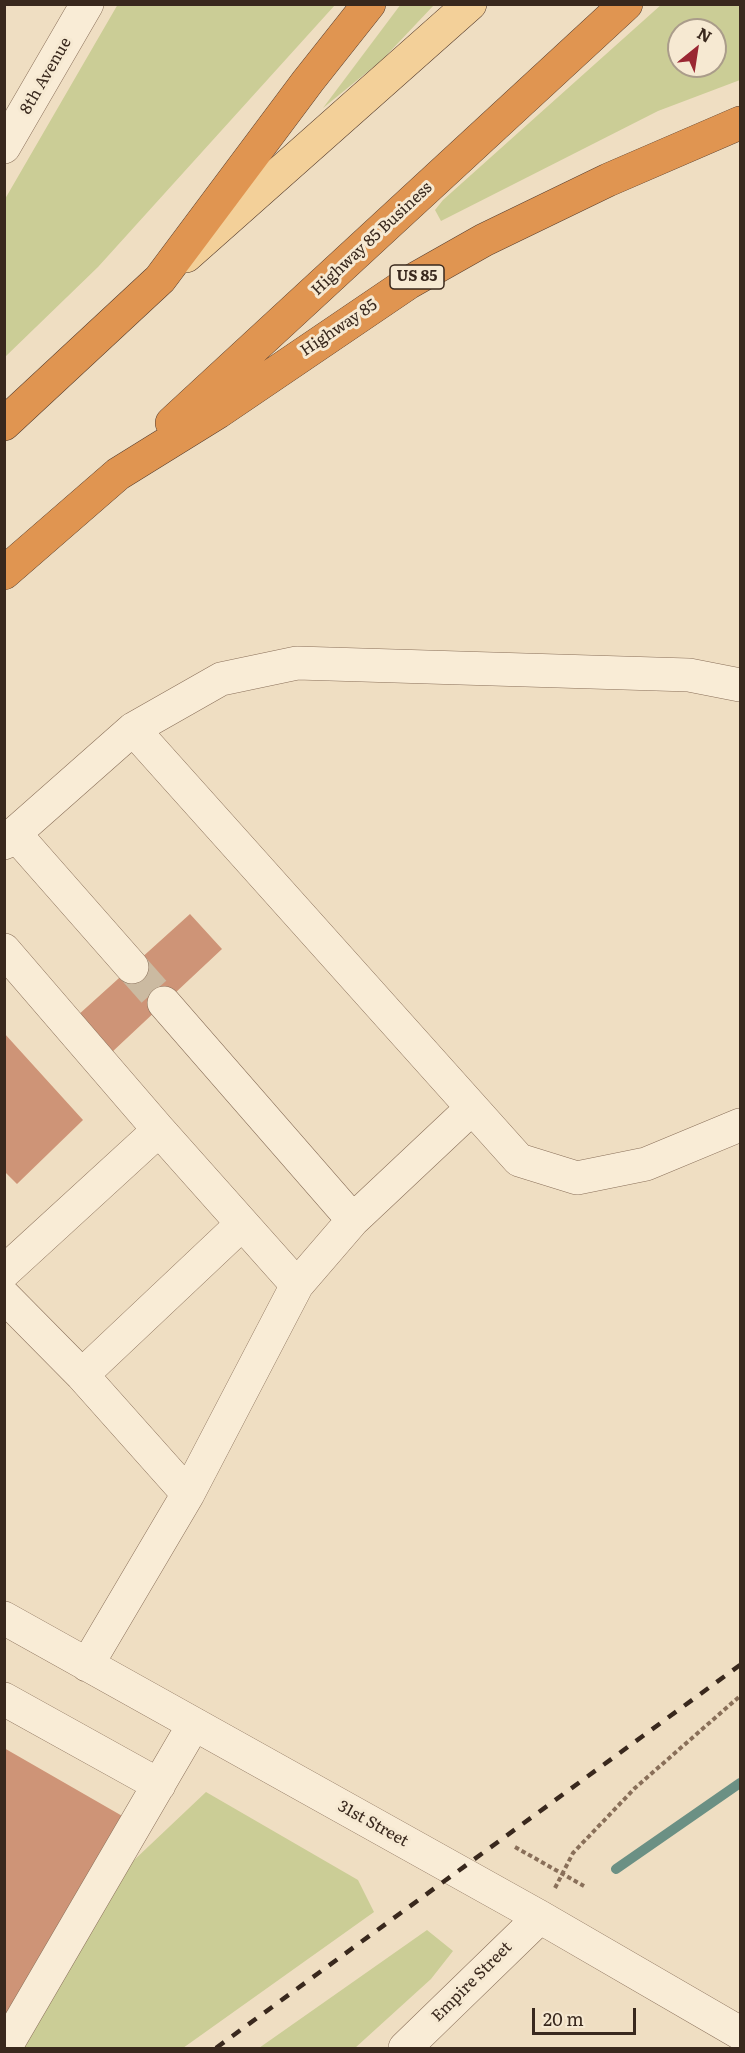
<!DOCTYPE html>
<html>
<head>
<meta charset="utf-8">
<style>
	body { margin:0 }
	#map { position:relative; width:745px; height:2053px; overflow:hidden; background:#efdec2; font-family:Literata,serif }
	canvas { display:block }
	.frame { position:absolute; inset:0; border:6px solid #39281d; pointer-events:none }
	.north { position:absolute; left:667px; top:18px; width:60px; height:60px; box-sizing:border-box; background:#f6e9d2; border:2px solid #aa9c8a; border-radius:50%; rotate:30deg; font-size:16px; font-weight:700; line-height:24px; text-align:center; color:#39281d }
	.north::after { content:''; display:block; margin:auto; width:21px; height:27px; background:#9a2732; clip-path:polygon(50% 0,100% 100%,50% 72%,0 100%) }
	.scale { position:absolute; left:532px; top:2008px; width:104px; height:27px; box-sizing:border-box; border:3px solid #39281d; border-top:0; padding-left:8px; font-size:18px; line-height:21px; white-space:nowrap; color:#39281d; -webkit-text-stroke:4px #f6e9d2; paint-order:stroke }
</style>
</head>
<body>
<div id="map">
<canvas width="745" height="2053"></canvas>
<div class="frame"></div>
<div class="north">N</div>
<div class="scale">20 m</div>
</div>
<script>
const context = document.querySelector('canvas').getContext('2d');
context.lineJoin = 'round';
function paint(path, color) {
  context.fillStyle = color;
  context.fill(path, 'evenodd');
}
function poly(rows) {
  const path = new Path2D();
  for (const r of rows) {
    path.moveTo(r[0], r[1]);
    for (let i = 2; i < r.length; i += 2) path.lineTo(r[i], r[i + 1]);
  }
  return path;
}
function strokePath(path, color, width, dash) {
  context.strokeStyle = color;
  context.lineWidth = width;
  context.lineCap = dash ? 'butt' : 'round';
  context.setLineDash(dash || []);
  context.stroke(path);
}
function drawText(font, color, halo, rows, align = 'center') {
  context.font = font + ' Literata,serif';
  context.lineWidth = 6;
  context.setLineDash([]);
  context.textBaseline = 'middle';
  context.strokeStyle = halo;
  context.fillStyle = color;
  for (const [text, x, y, turn = 0] of rows) {
    context.save();
    context.translate(x, y);
    context.rotate((+turn || 0) * Math.PI / 180);
    context.textAlign = isNaN(turn) ? turn : align;
    if (halo) context.strokeText(text, 0, 0);
    context.fillText(text, 0, 0);
    context.restore();
  }
}
paint(poly([
	[118,4,335,5,98,267,5,357,5,199],
	[401,4,434,5,382,60,323,108],
	[662,4,740,5,740,80,658,111,441,221,435,210,443,200],
	[679,30,715,30,715,66,679,66],
	[206,1792,358,1880,374,1912,183,2048,19,2048,131,1863],
	[427,1930,453,1951,431,1979,355,2048,259,2048]
]), '#cbcd96');
strokePath(poly([
	[616,1869,740,1783]
]), '#6b9084', 10);
paint(poly([
	[190,914,222,949,111,1053,77,1016],
	[4,1033,83,1120,17,1184,4,1171],
	[4,1748,124,1817,4,2025]
]), '#ce9477');
strokePath(poly([
	[132,967,164,1003]
]), '#cbbaa1', 33, [33, 16]);
const minor = poly([
	[4,147,87,4],
	[133,729,221,679,297,663,689,675,740,685],
	[15,834,132,967],
	[4,843,133,729,519,1160,577,1178,646,1164,740,1125],
	[4,950,159,1130],
	[164,1003,353,1220],
	[4,1272,159,1130,297,1285],
	[4,1296,82,1375,188,1494],
	[82,1375,242,1224],
	[4,1618,540,1917,740,2033],
	[87,1665,188,1494,297,1285,353,1220,471,1109],
	[4,1699,159,1785],
	[5,2048,194,1724],
	[405,2048,540,1917]
]);
const major = poly([
	[186,256,470,4]
]);
const highway = poly([
	[172,423,626,4],
	[4,424,160,279,308,81,369,4],
	[4,573,118,474,218,412,408,283,484,240,608,180,740,123]
]);
strokePath(minor, '#896f59', 34);
strokePath(major, '#573d2d', 34);
strokePath(highway, '#573d2d', 34);
strokePath(poly([
	[515,1847,584,1886],
	[555,1888,573,1853,635,1788,740,1696]
]), '#896f59', 4, [4.5, 3]);
strokePath(minor, '#f9ecd6', 33);
strokePath(major, '#f3d099', 33);
strokePath(highway, '#e09551', 33);
strokePath(poly([
	[216,2048,740,1665]
]), '#39281d', 4.5, [10, 10]);
for (const [x, y, w] of [
	[417,277,54]
]) {
  const box = new Path2D();
  box.roundRect(x - w / 2, y - 12, w, 24, 4.5);
  context.fillStyle = '#f6e9d2';
  context.fill(box);
  strokePath(box, '#39281d', 1.5);
}
drawText('bold 15px', '#39281d', null, [
	["US 85",417,277]
]);
drawText('16px', '#39281d', '#f6e9d2', [
	["8th Avenue",46,76,-60],
	["Highway 85 Business",372,239,-43],
	["Highway 85",339,328,-34],
	["31st Street",373,1824,29],
	["Empire Street",472,1982,-45]
]);
</script>
</body>
</html>
